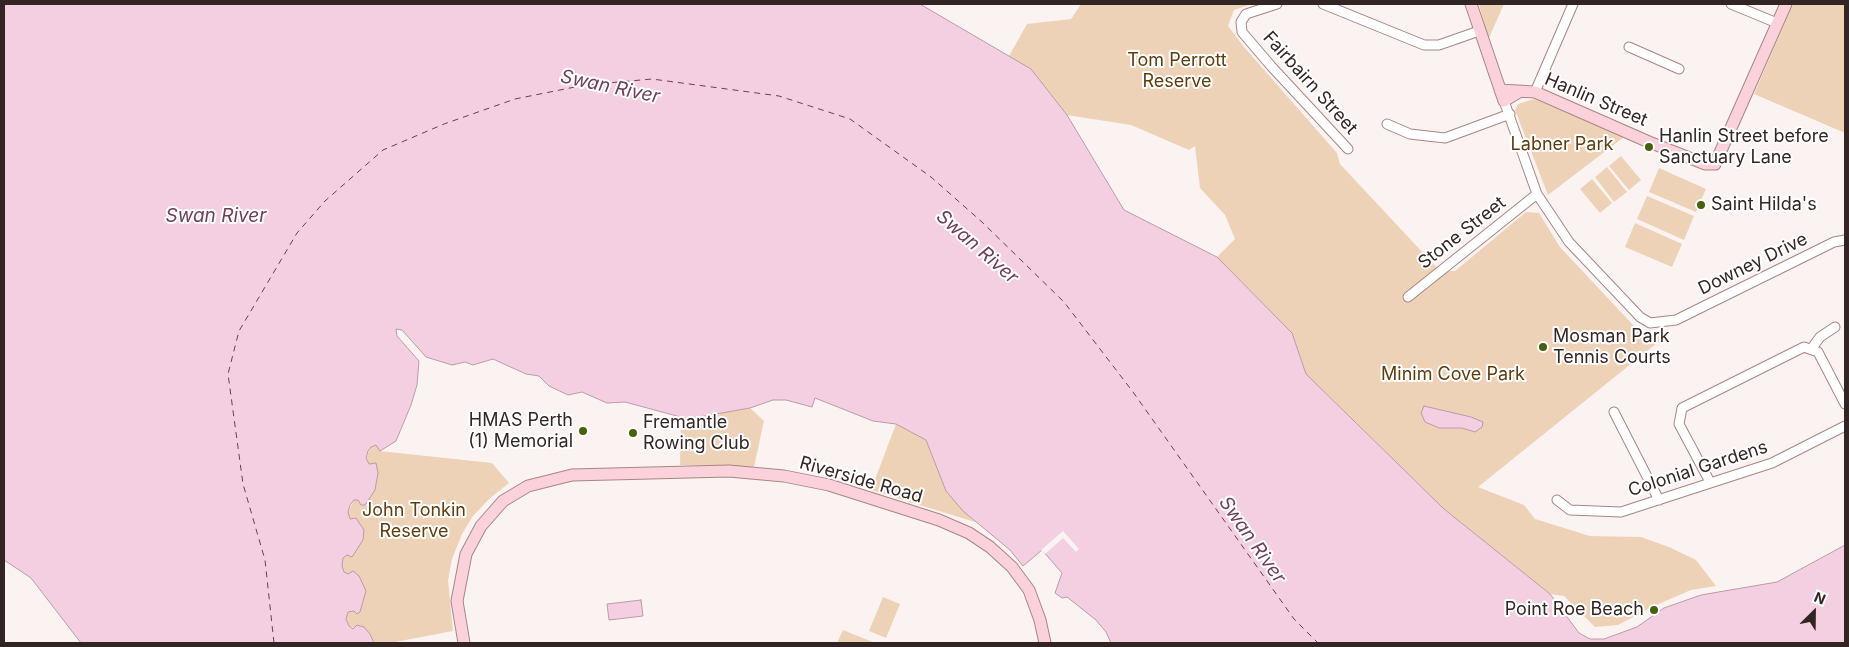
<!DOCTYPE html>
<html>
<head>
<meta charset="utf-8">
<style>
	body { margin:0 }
	#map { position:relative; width:1849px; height:647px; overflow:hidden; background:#fbf3f2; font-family:Inter,sans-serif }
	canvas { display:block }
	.frame { position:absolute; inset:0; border:5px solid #332524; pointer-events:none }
	.north { position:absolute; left:1789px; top:587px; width:50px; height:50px; -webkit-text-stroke:4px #fff; paint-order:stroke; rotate:23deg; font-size:14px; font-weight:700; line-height:20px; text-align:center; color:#332524 }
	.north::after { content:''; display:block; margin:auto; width:18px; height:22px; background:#332524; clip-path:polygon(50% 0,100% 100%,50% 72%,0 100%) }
</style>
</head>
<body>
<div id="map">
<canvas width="1849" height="647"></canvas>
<div class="frame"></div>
<div class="north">N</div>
</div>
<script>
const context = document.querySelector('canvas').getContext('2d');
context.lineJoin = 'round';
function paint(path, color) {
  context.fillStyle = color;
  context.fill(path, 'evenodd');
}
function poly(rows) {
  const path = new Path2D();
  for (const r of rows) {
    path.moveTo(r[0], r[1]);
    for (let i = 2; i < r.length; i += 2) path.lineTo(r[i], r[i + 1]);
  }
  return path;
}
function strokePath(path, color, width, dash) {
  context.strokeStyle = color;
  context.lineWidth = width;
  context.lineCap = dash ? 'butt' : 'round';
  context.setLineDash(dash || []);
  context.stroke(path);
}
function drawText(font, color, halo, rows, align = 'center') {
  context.font = font + ' Inter,sans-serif';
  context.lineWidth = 4;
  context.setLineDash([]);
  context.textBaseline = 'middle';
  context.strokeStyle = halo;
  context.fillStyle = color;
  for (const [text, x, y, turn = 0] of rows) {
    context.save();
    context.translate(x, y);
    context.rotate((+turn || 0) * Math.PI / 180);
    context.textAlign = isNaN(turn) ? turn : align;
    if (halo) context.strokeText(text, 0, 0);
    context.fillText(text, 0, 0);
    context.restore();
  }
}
paint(poly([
	[1081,4,1252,4,1234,10,1228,26,1244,47,1337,153,1340,164,1440,271,1455,271,1526,212,1539,213,1560,247,1634,326,1650,335,1658,333,1662,339,1478,487,1524,505,1535,519,1590,536,1641,537,1669,547,1696,560,1716,586,1691,590,1654,606,1618,625,1595,627,1564,596,1550,594,1444,509,1306,374,1292,333,1217,257,1235,239,1225,215,1200,188,1195,146,1189,150,1131,125,1067,115,1031,69,1009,56,1027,24,1071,19],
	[1479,4,1504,4,1488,40],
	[1793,4,1845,4,1845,133,1754,94],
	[1534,99,1624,137,1548,195,1515,110,1518,104],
	[1621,156,1641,180,1629,190,1609,166],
	[1607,167,1627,192,1614,202,1595,177],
	[1659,168,1706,189,1696,212,1649,192],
	[1592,179,1612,203,1600,213,1580,189],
	[1647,196,1694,216,1684,240,1637,219],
	[1635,223,1682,244,1672,267,1625,247],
	[750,408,764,421,754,467,680,465,681,418,688,419],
	[896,424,926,440,946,491,975,522,871,490],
	[376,445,380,451,492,463,509,483,489,499,473,516,462,534,452,559,448,580,453,631,390,643,374,643,370,634,349,626,346,619,348,612,354,611,348,574,344,572,342,566,343,558,347,555,350,520,348,512,354,500,358,500,376,463,369,464,366,458,371,447],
	[883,597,900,604,886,638,869,631],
	[843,630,875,643,837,643]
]), '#eed2b7');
const water = poly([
	[4,4,920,4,1031,69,1067,115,1124,210,1217,257,1292,333,1306,374,1444,509,1550,594,1579,633,1590,639,1604,639,1637,627,1664,608,1701,595,1777,582,1845,545,1845,643,1111,643,1106,632,1096,620,1067,597,1062,598,1055,593,1062,573,1042,550,1023,566,1010,550,963,511,946,491,926,440,896,424,873,421,815,398,812,407,786,400,773,400,750,408,688,419,625,402,607,403,582,392,568,395,549,386,539,376,526,374,493,359,473,365,465,362,452,365,426,357,402,330,396,329,397,336,419,361,417,385,411,405,396,441,380,451,376,445,371,447,368,451,366,458,369,464,376,463,378,473,375,490,365,505,361,505,358,500,354,500,350,505,348,512,350,519,356,518,364,530,363,540,352,557,347,555,343,558,342,566,344,572,348,574,353,571,359,576,366,591,360,612,357,614,354,611,348,612,346,619,349,626,353,629,357,625,364,627,370,634,374,643,81,643,31,578,4,560,4,4],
	[1424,406,1471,417,1483,422,1482,427,1475,432,1462,428,1439,428,1425,422,1421,413,1424,406],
	[641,600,643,616,609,620,607,604,641,600]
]);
paint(water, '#f4cee1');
strokePath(water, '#ba9ba8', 1);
paint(poly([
	[1063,531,1079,549,1076,552,1063,538,1045,554,1041,550]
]), '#fbf3f2');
strokePath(poly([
	[274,643,265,560,243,484,228,374,239,331,297,233,325,201,383,150,444,124,515,99,585,85,652,79,779,96,850,119,931,177,982,222,1064,302,1133,392,1294,619,1318,643]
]), '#6f3d58', 1, [6, 5]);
const street = poly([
	[1277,4,1246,14,1241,22,1242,32,1271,66,1348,149],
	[1323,4,1424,45,1439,45,1479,31],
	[1731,4,1777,23],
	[1629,47,1679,69],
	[1535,92,1573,4],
	[1504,101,1537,194,1569,242,1640,317,1650,323,1676,320,1834,242,1845,240],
	[1387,124,1410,134,1445,138,1510,114],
	[1408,297,1537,194],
	[1812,348,1820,337,1835,327],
	[1614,412,1659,500],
	[1710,482,1679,424,1682,408,1804,347,1818,352,1845,404],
	[1557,500,1570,510,1621,512,1772,463,1845,426]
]);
const secondary = poly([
	[1471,4,1504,101,1519,92],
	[1500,90,1535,92,1649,142,1705,164,1715,164,1786,4],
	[464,643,457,601,466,554,481,526,503,501,528,486,572,475,729,471,784,476,829,485,939,520,969,533,990,547,1012,567,1029,590,1040,620,1045,643]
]);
strokePath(street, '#a78682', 11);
strokePath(secondary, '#a78682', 13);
strokePath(street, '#fff', 9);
strokePath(secondary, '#fbd2dc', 11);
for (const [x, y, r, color] of [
	[1649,147,5,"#47600e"],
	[1701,205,5,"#47600e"],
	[1543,347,5,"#47600e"],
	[583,431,5,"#47600e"],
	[633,433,5,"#47600e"],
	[1654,610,5,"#47600e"]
]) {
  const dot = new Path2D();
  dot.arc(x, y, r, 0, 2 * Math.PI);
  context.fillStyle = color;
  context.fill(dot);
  strokePath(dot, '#fff', 2);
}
drawText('18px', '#603b0c', '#fff', [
	["Tom Perrott",1177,61],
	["Reserve",1177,82],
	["Labner Park",1562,145],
	["Minim Cove Park",1453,375],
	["John Tonkin",414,511],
	["Reserve",414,532]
]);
drawText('18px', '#332524', '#fff', [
	["Fairbairn Street",1310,83,48],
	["Hanlin Street",1596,100,23],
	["Stone Street",1462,233,-38],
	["Downey Drive",1753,264,-26],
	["Colonial Gardens",1698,469,-18],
	["Riverside Road",861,480,16]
]);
drawText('18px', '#332524', '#fff', [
	["Hanlin Street before",1659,137],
	["Sanctuary Lane",1659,158],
	["Saint Hilda's",1711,205],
	["Mosman Park",1553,337],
	["Tennis Courts",1553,358],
	["HMAS Perth",573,421,"right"],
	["(1) Memorial",573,442,"right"],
	["Fremantle",643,423],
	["Rowing Club",643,444],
	["Point Roe Beach",1644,610,"right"]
], 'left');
drawText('italic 19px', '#6f3d58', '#fff', [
	["Swan River",610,87,12],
	["Swan River",216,216],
	["Swan River",977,247,41],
	["Swan River",1252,540,55]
]);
</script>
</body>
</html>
